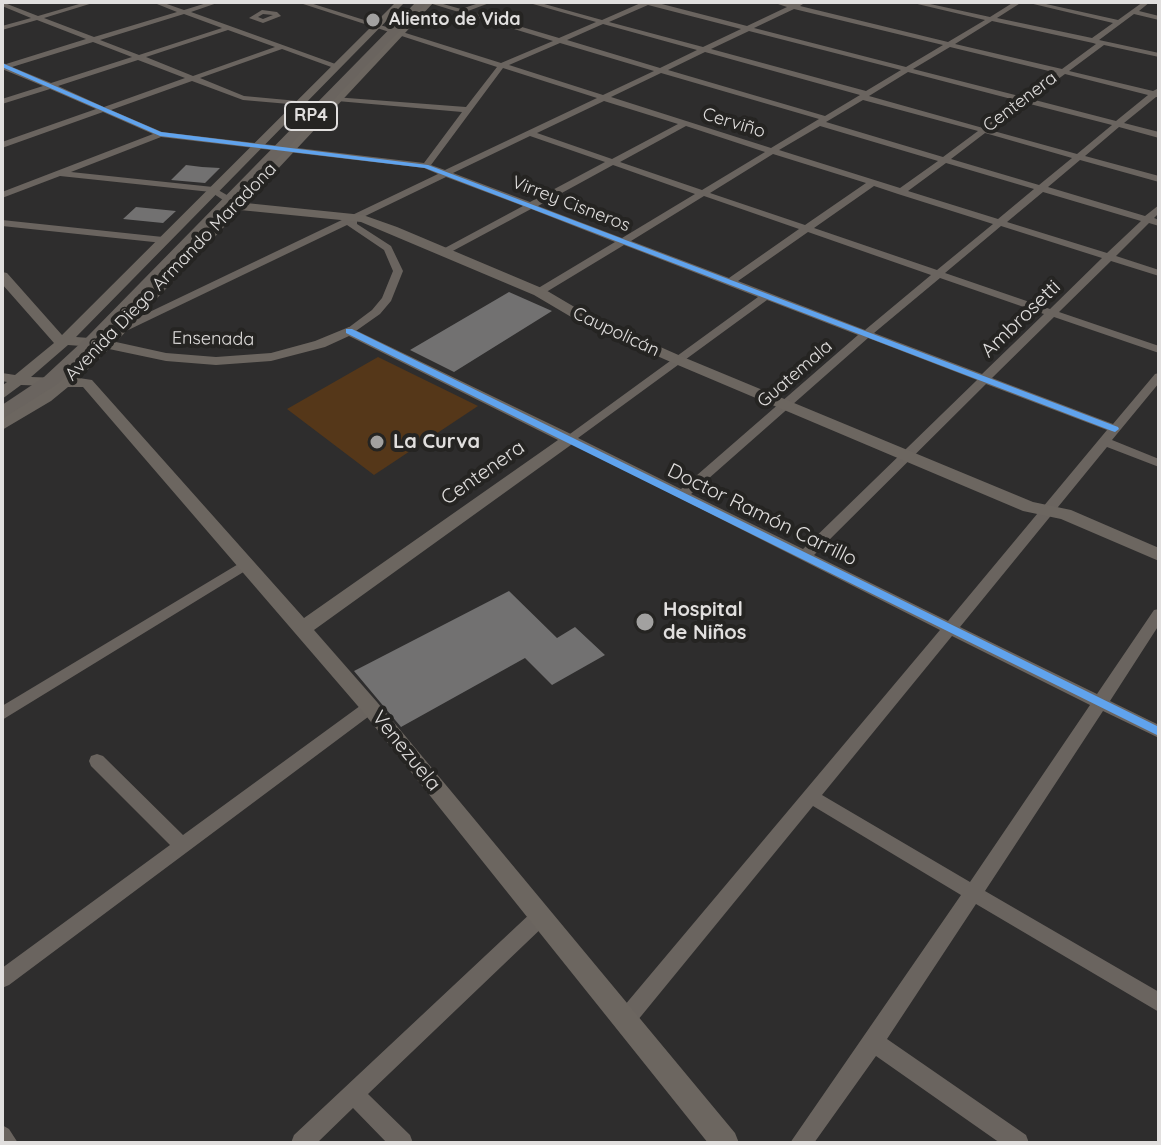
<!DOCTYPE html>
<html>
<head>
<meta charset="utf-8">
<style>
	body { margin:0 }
	#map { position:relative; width:1161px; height:1145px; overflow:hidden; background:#2e2d2d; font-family:Quicksand,sans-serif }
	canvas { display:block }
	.frame { position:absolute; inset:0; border:4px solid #e1dfde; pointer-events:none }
</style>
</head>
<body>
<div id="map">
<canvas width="1161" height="1145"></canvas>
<div class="frame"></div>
</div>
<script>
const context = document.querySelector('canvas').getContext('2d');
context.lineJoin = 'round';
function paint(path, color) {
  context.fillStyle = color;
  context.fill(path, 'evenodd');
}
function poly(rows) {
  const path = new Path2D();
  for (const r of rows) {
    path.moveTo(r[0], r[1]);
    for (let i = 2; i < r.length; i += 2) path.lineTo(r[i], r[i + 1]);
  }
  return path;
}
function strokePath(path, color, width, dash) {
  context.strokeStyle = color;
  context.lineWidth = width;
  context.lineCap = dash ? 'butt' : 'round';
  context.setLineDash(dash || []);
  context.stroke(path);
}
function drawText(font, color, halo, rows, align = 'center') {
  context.font = font + ' Quicksand,sans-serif';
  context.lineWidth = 8;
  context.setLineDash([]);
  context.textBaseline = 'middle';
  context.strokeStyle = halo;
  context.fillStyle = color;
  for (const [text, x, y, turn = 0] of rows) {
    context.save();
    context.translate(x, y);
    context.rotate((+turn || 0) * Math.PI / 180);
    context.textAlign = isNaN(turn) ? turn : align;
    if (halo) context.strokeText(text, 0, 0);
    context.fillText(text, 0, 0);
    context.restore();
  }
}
paint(poly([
	[378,357,478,406,374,475,287,409]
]), '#553719');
paint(poly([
	[186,165,202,167,220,168,205,183,171,180],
	[136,207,176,211,163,223,123,219],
	[509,292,552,311,454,372,410,350],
	[509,591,557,638,575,627,605,655,552,685,525,658,401,727,354,671]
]), '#727171');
paint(poly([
	[2,2,38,16,86,2,96,2,44,18,94,37,177,12,152,2,161,2,184,10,210,2,220,2,191,12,341,66,334,68,282,49,200,78,244,96,309,102,312,102,312,106,243,100,192,81,111,110,162,132,424,163,462,112,337,101,333,99,334,97,466,107,497,67,297,2,307,2,501,63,553,41,426,2,436,2,461,9,482,2,492,2,468,11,559,38,596,22,526,2,537,2,602,20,643,2,654,2,747,26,787,7,772,2,793,4,806,2,800,6,948,42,985,20,909,2,921,2,990,17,1014,2,1022,2,997,18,1092,38,1113,23,1025,2,1037,2,1118,20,1143,2,1150,2,1139,11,1159,16,1159,20,1134,14,1099,40,1159,53,1159,57,1104,45,1069,71,1153,91,1159,88,1159,97,1156,97,1124,123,1159,132,1159,138,1119,127,1085,156,1159,176,1159,182,1080,160,1048,187,1145,216,1159,205,1159,213,1154,218,1159,220,1159,226,1149,223,1116,256,1159,270,1159,276,1111,261,1059,312,1159,346,1159,353,1054,317,992,378,1113,424,1155,374,1159,373,1159,383,1112,440,1159,459,1159,467,1107,447,960,627,1097,694,1154,610,1159,609,1159,625,1110,701,1159,725,1159,738,1103,711,985,891,1159,992,1159,1012,976,904,887,1039,1026,1135,1029,1143,1000,1143,876,1056,814,1143,790,1143,961,895,813,806,633,1026,626,1028,619,1026,616,1019,619,1012,940,630,563,439,758,297,624,245,543,294,535,294,535,290,615,242,531,209,449,253,443,253,443,249,523,206,446,177,357,220,357,224,391,246,403,271,391,301,380,314,353,333,349,334,344,331,372,310,382,298,393,271,384,250,347,225,122,333,114,333,114,329,438,174,424,168,161,137,71,172,213,187,232,198,232,202,226,202,211,192,60,176,2,198,2,192,153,134,103,112,2,148,2,142,96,109,50,89,2,104,2,99,43,86,2,69,2,63,6,64,86,39,37,20,2,30,2,26,31,18,2,6,2,2],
	[648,5,741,29,703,47,609,22,648,5],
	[794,9,943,45,906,67,754,28,794,9],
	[184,14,222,28,139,55,100,40,184,14],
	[992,21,1093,43,1096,44,1062,69,955,44,992,21],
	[603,24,697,50,660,68,567,40,603,24],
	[228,30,275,47,193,76,146,57,228,30],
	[749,31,901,70,866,91,711,49,749,31],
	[93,42,132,57,51,83,12,67,93,42],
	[560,43,654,71,603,95,509,65,560,43],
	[950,47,1057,73,1023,97,913,69,950,47],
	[705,52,860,95,825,116,668,70,705,52],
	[138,60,185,78,104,107,58,86,138,60],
	[503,68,597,98,445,170,431,165,503,68],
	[908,72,1019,101,983,128,869,96,908,72],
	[661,73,819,119,771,148,611,97,661,73],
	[1065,74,1148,95,1116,121,1031,99,1065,74],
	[863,100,978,131,943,157,826,122,863,100],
	[604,101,678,124,612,159,537,133,604,101],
	[1026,103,1112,125,1077,154,990,130,1026,103],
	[686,126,765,152,702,190,620,162,686,126],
	[820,126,938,161,900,188,779,150,820,126],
	[985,133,1072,158,1039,185,951,159,985,133],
	[530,136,605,162,530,202,453,173,530,136],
	[773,154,866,183,805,225,710,193,773,154],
	[946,163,1034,189,998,219,908,191,946,163],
	[613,165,695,194,622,238,538,206,613,165],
	[874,186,898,194,993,224,937,270,814,228,874,186],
	[1043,192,1141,221,1107,253,1007,222,1043,192],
	[704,196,799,229,729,278,631,241,704,196],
	[1001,226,1102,258,1050,309,945,273,1001,226],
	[808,232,931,275,865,330,738,281,808,232],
	[940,278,1044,314,982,374,874,333,940,278],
	[767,300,858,335,681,489,578,438,767,300],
	[868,338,977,380,803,549,691,494,868,338],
	[986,384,1107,430,948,621,814,555,986,384],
	[952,636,1090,705,970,882,822,795,952,636],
	[262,10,277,12,281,16,263,23,249,18,262,10],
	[263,14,273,15,263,19,258,17,263,14],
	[2,220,163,237,168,240,163,243,2,226,2,220],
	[245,560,252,565,250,568,2,720,2,706,245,560],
	[370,701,376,703,378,707,376,711,9,985,2,988,2,968,170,845,91,766,89,761,91,756,97,754,103,756,183,835,364,703,370,701],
	[540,909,547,911,549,917,547,923,368,1094,410,1135,413,1143,387,1143,353,1108,317,1143,291,1143,294,1135,533,911,540,909],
	[2,1125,9,1129,18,1143,2,1143,2,1125]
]), '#6a645f');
paint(poly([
	[396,2,405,2,76,337,102,339,230,206,223,200,225,197,236,200,425,2,434,2,246,203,363,215,397,227,544,289,588,315,683,357,1033,502,1071,510,1159,548,1159,561,1061,519,1023,511,673,363,578,321,534,295,361,222,240,210,116,342,166,353,216,357,271,353,315,341,349,327,575,436,577,439,575,442,314,630,377,702,735,1133,739,1143,708,1143,363,712,83,387,68,387,51,401,2,430,2,418,51,386,21,385,2,399,2,386,7,382,2,381,2,373,15,375,54,343,2,284,2,272,7,273,62,335,396,2],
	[349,336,558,440,304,618,92,380,79,378,109,349,166,361,216,365,271,361,325,347,349,336],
	[68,345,95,347,61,378,31,377,68,345]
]), '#6c6660');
paint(poly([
	[416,2,427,2,97,347,56,385,2,419,2,405,44,377,85,339,416,2]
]), '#6a645f');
paint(poly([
	[2,63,161,132,428,165,1118,427,1119,429,1115,432,1112,431,425,168,160,136,2,67,2,63],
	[346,329,352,329,1159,727,1159,736,346,333,346,329]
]), '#60a3ed');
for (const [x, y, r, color] of [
	[373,20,8,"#a2a1a0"],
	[377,442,8,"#a2a1a0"],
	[645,622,10,"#a2a1a0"]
]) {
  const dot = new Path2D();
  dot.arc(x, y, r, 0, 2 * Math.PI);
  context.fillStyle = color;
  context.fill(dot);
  strokePath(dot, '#252422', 3);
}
drawText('bold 18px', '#e1dfde', '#252422', [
	["Aliento de Vida",389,20]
], 'left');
drawText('18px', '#e1dfde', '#252422', [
	["Centenera",1020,102,-37],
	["Cerviño",734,123,17],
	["Virrey Cisneros",571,204,21],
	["Avenida Diego Armando Maradona",171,272,-46],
	["Caupolicán",616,332,25],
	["Ensenada",213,339,1],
	["Guatemala",795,374,-41]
]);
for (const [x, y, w] of [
	[311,116,52]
]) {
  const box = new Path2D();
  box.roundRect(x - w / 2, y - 14, w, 28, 6);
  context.fillStyle = '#252422';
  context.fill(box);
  strokePath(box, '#e1dfde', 2);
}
drawText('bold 18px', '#e1dfde', null, [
	["RP4",311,116]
]);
drawText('20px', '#e1dfde', '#252422', [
	["Ambrosetti",1021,319,-44],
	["Centenera",483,473,-35],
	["Doctor Ramón Carrillo",762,515,26],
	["Venezuela",406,751,51]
]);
drawText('bold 20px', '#e1dfde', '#252422', [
	["La Curva",393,442],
	["Hospital",663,610],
	["de Niños",663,633]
], 'left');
</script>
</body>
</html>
